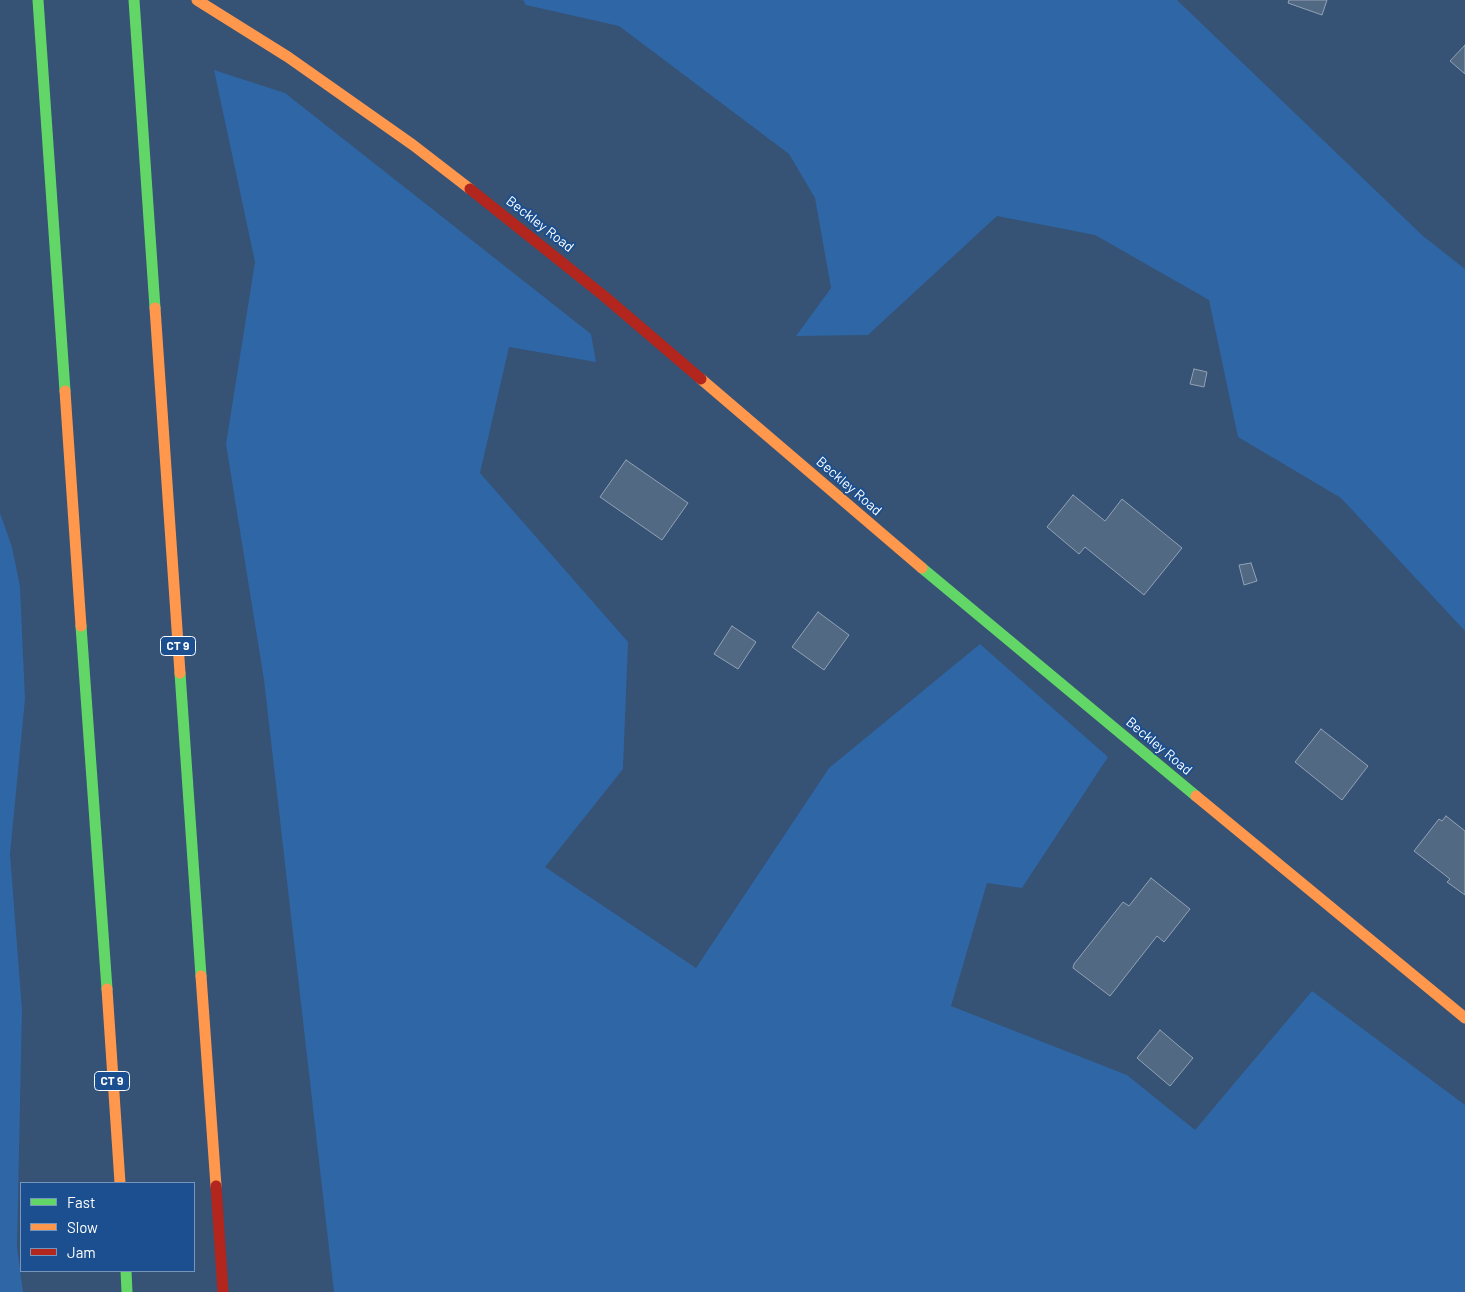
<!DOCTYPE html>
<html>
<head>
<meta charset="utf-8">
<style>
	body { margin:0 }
	#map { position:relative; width:1465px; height:1292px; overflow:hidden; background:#365274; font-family:Barlow,sans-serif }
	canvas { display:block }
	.legend { position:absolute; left:20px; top:1182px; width:175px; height:90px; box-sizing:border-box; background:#1b4f8f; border:1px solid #7695bc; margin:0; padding:6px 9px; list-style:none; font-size:15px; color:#fff }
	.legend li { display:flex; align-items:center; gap:10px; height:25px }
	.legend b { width:25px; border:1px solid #7695bc }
</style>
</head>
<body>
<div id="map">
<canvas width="1465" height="1292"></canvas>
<ul class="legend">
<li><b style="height:6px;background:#63d668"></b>Fast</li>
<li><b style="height:6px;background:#ff974d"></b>Slow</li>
<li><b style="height:6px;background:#b3261e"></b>Jam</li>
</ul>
</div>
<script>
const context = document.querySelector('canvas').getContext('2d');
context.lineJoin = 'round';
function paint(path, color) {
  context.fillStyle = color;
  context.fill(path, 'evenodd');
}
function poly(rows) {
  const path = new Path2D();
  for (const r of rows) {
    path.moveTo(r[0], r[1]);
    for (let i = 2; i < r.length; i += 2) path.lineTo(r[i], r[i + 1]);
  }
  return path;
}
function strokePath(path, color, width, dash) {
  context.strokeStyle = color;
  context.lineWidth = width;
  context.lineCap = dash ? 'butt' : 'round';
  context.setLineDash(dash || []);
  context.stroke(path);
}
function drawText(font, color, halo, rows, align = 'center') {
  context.font = font + ' Barlow,sans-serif';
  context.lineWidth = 4;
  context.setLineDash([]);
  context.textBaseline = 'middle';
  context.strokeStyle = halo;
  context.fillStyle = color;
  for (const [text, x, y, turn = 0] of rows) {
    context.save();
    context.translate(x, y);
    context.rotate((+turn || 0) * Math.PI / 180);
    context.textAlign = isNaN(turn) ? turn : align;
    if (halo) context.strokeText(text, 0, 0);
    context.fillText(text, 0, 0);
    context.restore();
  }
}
paint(poly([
	[523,0,1177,0,1423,236,1465,269,1465,631,1341,498,1238,437,1209,300,1095,235,997,216,868,335,796,336,831,288,815,198,789,154,619,26,526,5],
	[214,70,285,93,591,334,596,362,509,347,480,473,628,642,623,769,545,867,696,968,829,768,980,644,1108,757,1022,888,987,883,951,1006,1127,1075,1195,1130,1312,991,1465,1105,1465,1292,334,1292,264,680,226,444,255,262],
	[0,513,12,547,20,587,25,699,10,854,22,1010,17,1247,23,1292,0,1292]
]), '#2f66a5');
const building = poly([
	[1289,0,1327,0,1322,15,1288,3,1289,0],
	[1465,45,1465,74,1450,61,1465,45],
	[1194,369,1207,372,1204,387,1190,384,1194,369],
	[626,460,688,503,662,540,600,497,626,460],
	[1073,495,1105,521,1122,499,1182,548,1144,595,1085,547,1079,554,1047,527,1073,495],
	[1251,563,1257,581,1244,585,1239,565,1251,563],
	[818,612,849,635,824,670,792,647,818,612],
	[732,626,756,642,738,669,714,654,732,626],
	[1321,729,1368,766,1342,800,1295,762,1321,729],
	[1446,816,1465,831,1465,895,1447,882,1450,879,1414,851,1439,819,1442,821,1446,816],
	[1151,878,1190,909,1164,942,1157,936,1110,996,1073,968,1074,964,1123,902,1129,906,1151,878],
	[1160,1030,1193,1058,1170,1086,1137,1058,1160,1030]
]);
paint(building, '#526984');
strokePath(building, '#92a2b6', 1);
strokePath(poly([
	[38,0,65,391],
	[134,0,155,308],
	[922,568,1196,796],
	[81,626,107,989],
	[180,673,201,976],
	[126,1271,127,1292]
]), '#63d668', 11);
strokePath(poly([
	[197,0,288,57,413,145,470,189],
	[155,308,180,673],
	[701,379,922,568],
	[65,391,81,626],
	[1196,796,1465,1018],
	[201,976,216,1186],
	[107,989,120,1183]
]), '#ff974d', 11);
strokePath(poly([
	[470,189,604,296,701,379],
	[216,1186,223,1292]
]), '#b3261e', 11);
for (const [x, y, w] of [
	[178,646,35],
	[112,1081,35]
]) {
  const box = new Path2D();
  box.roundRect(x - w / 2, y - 9.5, w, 19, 4);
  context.fillStyle = '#1b4f8f';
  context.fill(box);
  strokePath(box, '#fff', 1);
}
drawText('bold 12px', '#fff', null, [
	["CT 9",178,646],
	["CT 9",112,1081]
]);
drawText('14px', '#fff', '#1b4f8f', [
	["Beckley Road",540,224,38],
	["Beckley Road",849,486,41],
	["Beckley Road",1159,746,40]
]);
</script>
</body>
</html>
